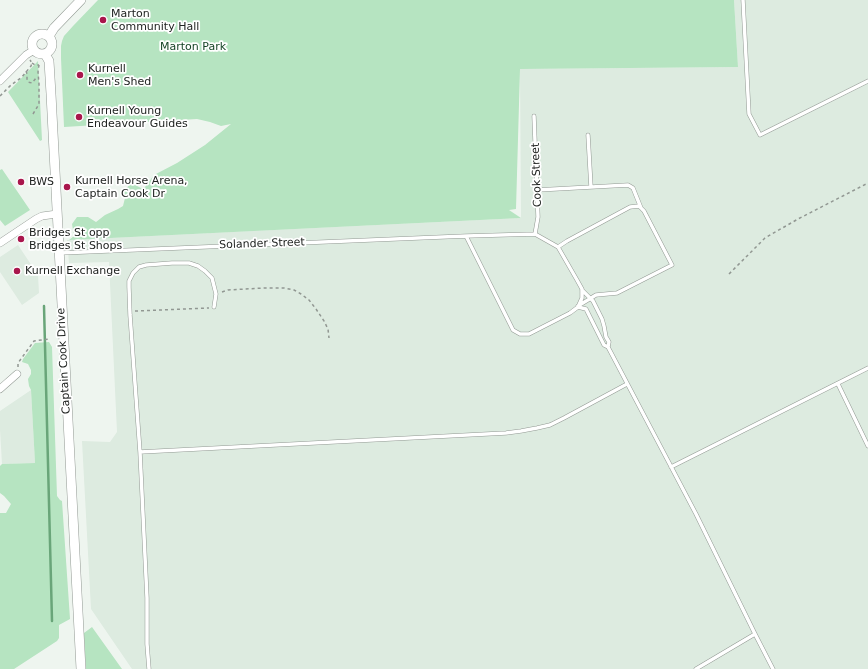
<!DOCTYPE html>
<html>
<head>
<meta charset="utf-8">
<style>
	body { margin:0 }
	canvas { display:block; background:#eef5ef }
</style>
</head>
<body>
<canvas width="868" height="669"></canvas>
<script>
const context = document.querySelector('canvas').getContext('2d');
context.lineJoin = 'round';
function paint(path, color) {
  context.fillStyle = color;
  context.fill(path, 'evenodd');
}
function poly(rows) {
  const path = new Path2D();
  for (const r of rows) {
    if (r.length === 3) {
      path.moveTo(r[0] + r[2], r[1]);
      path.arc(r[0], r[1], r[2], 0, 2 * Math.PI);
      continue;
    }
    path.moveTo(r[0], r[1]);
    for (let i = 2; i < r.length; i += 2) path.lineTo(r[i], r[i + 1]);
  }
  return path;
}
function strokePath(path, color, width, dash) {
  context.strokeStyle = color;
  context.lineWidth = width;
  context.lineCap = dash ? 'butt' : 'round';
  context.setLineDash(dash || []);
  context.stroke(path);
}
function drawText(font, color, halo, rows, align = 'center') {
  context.font = font + ' "DejaVu Sans",sans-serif';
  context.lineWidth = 3.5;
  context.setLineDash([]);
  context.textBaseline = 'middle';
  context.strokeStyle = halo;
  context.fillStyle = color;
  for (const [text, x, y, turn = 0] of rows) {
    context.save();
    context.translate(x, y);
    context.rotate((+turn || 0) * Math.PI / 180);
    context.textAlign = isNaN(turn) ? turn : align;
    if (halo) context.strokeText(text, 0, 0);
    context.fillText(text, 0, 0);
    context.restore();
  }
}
paint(poly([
	[734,0,868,0,868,669,132,669,91,609,82,441,110,442,117,432,109,262,69,263,67,240,521,218,520,69,738,67],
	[18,245,38,275,39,293,22,305,0,272,0,257],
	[31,390,35,463,2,464,0,430,0,411]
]), '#ddebe0');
paint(poly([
	[98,0,734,0,738,67,520,69,516,209,509,210,521,218,69,240,74,236,72,224,77,217,88,217,96,222,105,215,118,209,123,206,125,198,124,191,131,183,141,188,145,187,154,175,177,163,205,145,231,124,221,126,210,122,197,119,64,127,61,58,61,46,62,41,64,36,73,26],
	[38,61,42,140,40,141,8,92],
	[2,169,30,210,5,226,0,220,0,170],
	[49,342,52,347,57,496,60,500,62,501,70,619,59,625,59,638,57,641,14,669,0,669,0,513,6,513,11,504,4,496,0,493,0,466,2,464,35,463,31,390,29,386,28,379,31,374,31,370,28,364,22,362,23,359,35,343],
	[92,627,122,669,86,669,84,633]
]), '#b6e4c1');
strokePath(poly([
	[44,306,52,621]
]), '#69a579', 2.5);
const service = poly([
	[743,0,749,114,760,135,868,81],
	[534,116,538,217,535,234],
	[588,135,591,187],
	[537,190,628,185,633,188,641,208],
	[558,247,567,241,630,207,639,206,644,211,672,265,617,293,596,295,578,306],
	[60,253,466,236,535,234,558,247,577,280,582,289,582,298,578,307,570,313,529,334,520,334,513,330,466,236],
	[582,290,593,301,602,319,604,326,606,337,609,342,608,347],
	[578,307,586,309,604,345,608,347,696,514,755,634,773,669],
	[838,384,868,446],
	[140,452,506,433,521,431,537,428,550,425,564,418,627,384],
	[671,467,868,368],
	[149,669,147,644,147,598,140,452,130,315,129,287,129,281,133,273,139,267,146,265,172,263,189,263,198,266,205,271,212,278,216,294,214,307],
	[696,669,755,634]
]);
const minor = poly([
	[0,81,26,55,34,50],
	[0,243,36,219,42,216,57,214],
	[0,389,17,374]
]);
const secondary = poly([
	[42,44,10],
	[49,36,54,28,81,0],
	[45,54,49,61,51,94,81,669]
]);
strokePath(service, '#929993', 4.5);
strokePath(minor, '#929993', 8);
strokePath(secondary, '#929993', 10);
strokePath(poly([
	[32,63,35,65,39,65],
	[26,71,27,74,27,79,28,82,32,83,36,78,38,77],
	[0,96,11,85,22,77,31,66,32,63,30,60],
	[33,114,39,104,39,84,38,72,39,65,41,64],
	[729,274,765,238,798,219,868,183],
	[222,292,228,290,264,288,284,288,294,290,301,294,309,300,316,309,324,321,328,329,329,338],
	[135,311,209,308],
	[18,367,18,363,34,341,49,339]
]), '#919792', 1.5, [3, 3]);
strokePath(service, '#fff', 3.5);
strokePath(minor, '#fff', 7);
strokePath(secondary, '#fff', 9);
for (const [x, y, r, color] of [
	[103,20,4,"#a9164c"],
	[80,75,4,"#a9164c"],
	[79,117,4,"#a9164c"],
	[21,182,4,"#a9164c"],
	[67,187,4,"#a9164c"],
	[21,239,4,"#a9164c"],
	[17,271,4,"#a9164c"]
]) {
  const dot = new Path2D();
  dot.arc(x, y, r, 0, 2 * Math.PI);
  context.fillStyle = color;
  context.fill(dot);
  strokePath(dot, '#fff', 1.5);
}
drawText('11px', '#202321', '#fff', [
	["Marton",111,14],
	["Community Hall",111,27],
	["Kurnell",88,69],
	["Men's Shed",88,82],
	["Kurnell Young",87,111],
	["Endeavour Guides",87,124],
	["Kurnell Horse Arena,",75,181],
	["Captain Cook Dr",75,194],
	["BWS",29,182],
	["Bridges St opp",29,233],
	["Bridges St Shops",29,246],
	["Kurnell Exchange",25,271]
], 'left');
drawText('11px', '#154325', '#fff', [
	["Marton Park",193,47]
]);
drawText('11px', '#202321', '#fff', [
	["Cook Street",537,175,-92],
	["Solander Street",262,244,-2],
	["Captain Cook Drive",64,361,-93]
]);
</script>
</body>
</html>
